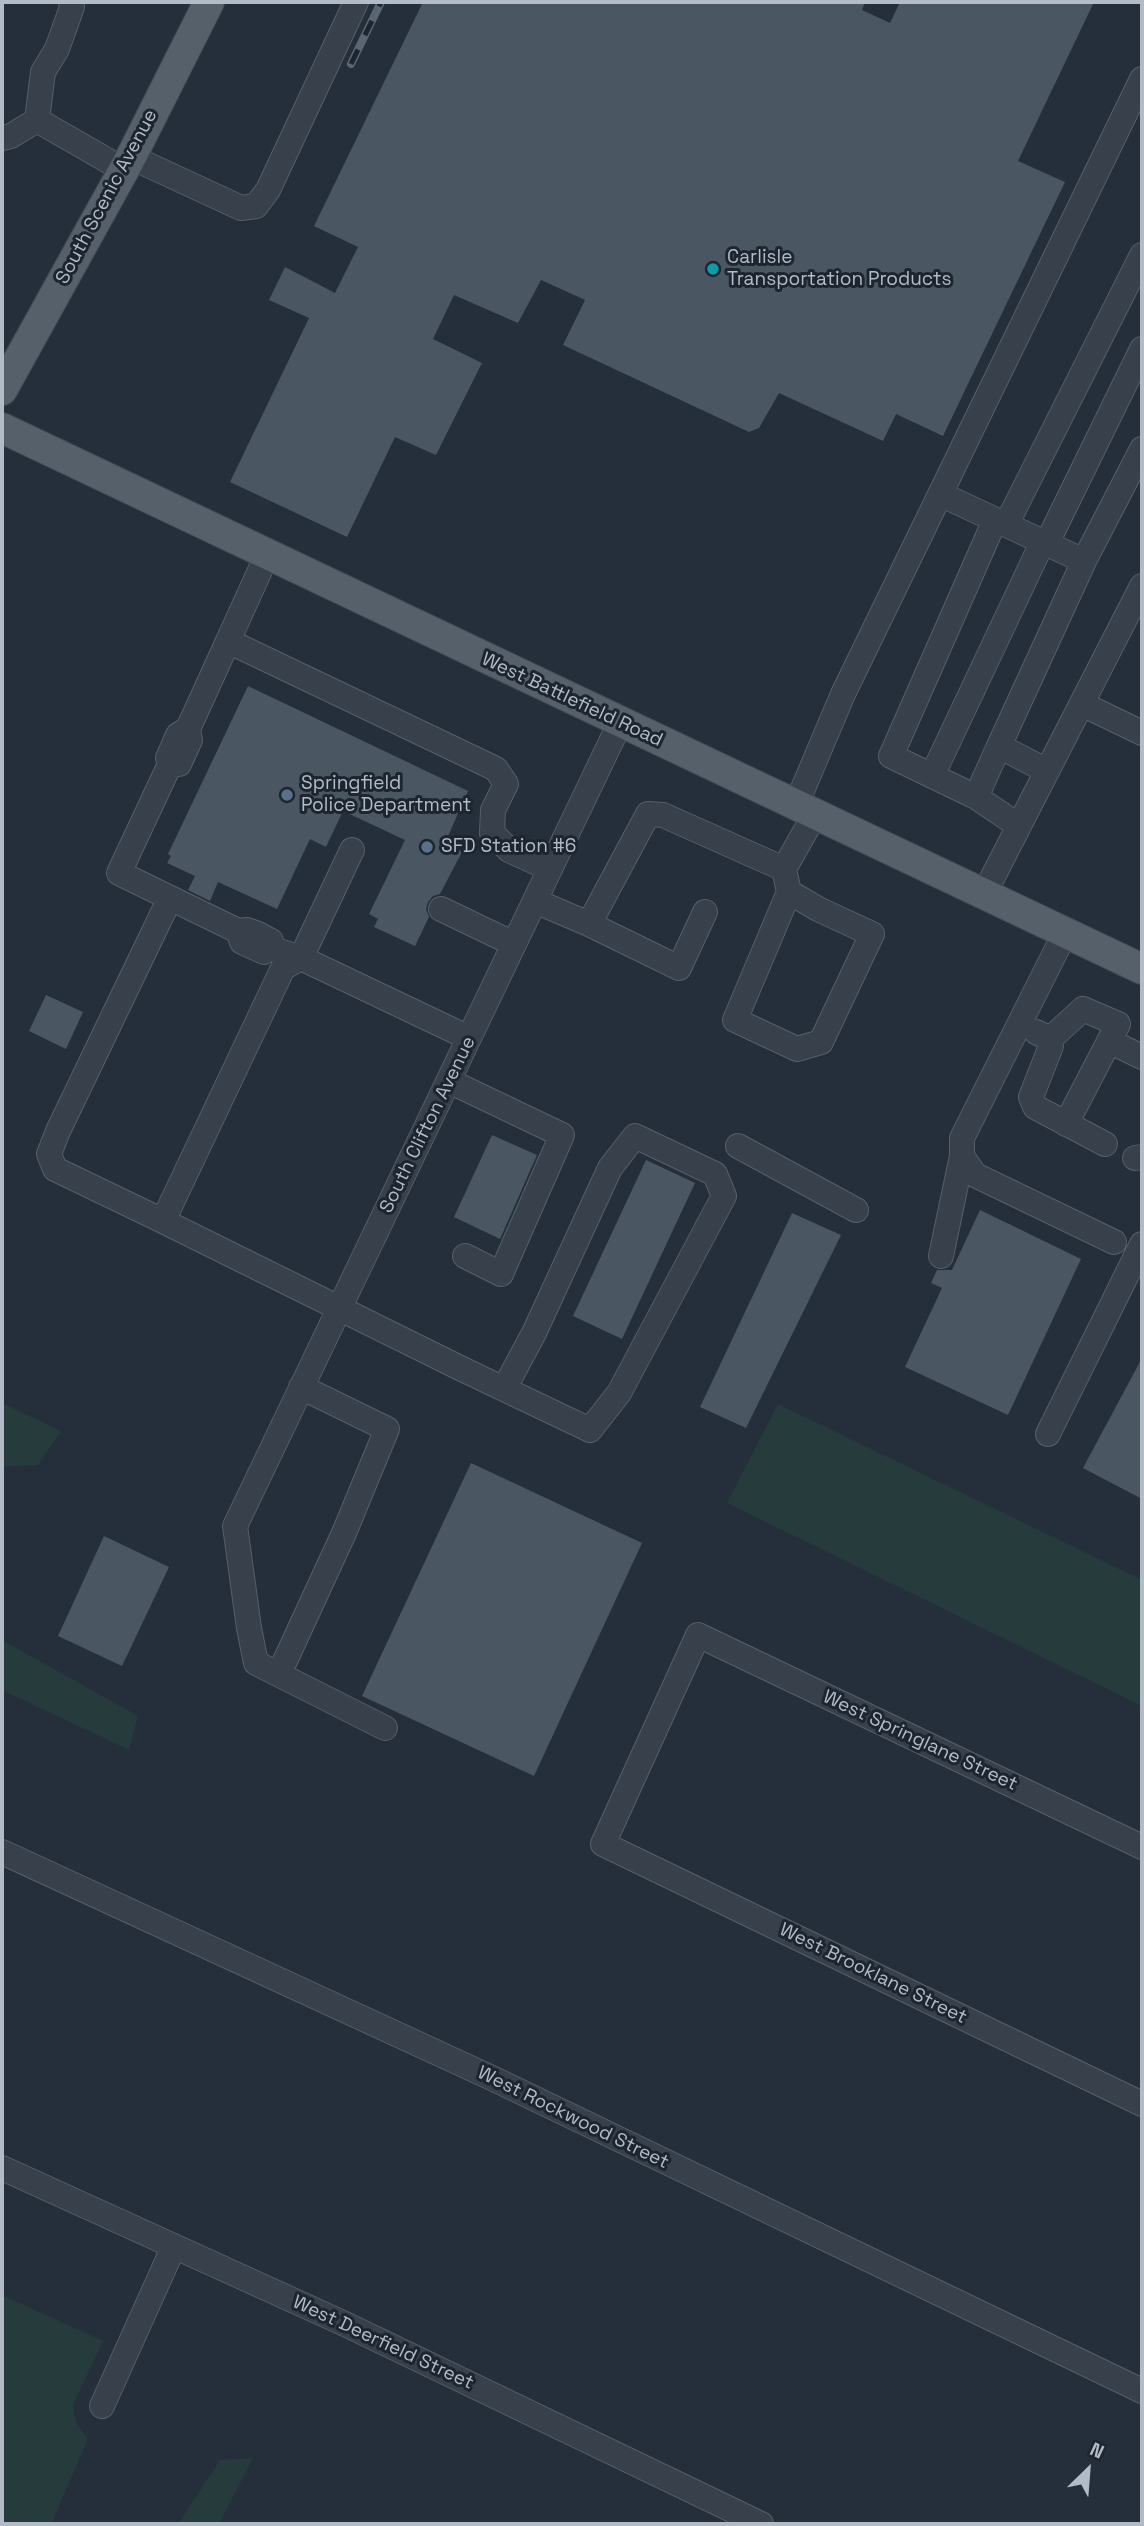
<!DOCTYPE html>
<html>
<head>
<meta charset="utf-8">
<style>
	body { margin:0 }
	#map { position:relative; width:1144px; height:2526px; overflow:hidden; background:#242f3b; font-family:"Space Grotesk",sans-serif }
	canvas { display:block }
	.frame { position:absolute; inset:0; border:4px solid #b3bcc6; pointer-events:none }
	.north { position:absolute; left:1053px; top:2435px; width:70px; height:70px; -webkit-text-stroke:5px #1d2630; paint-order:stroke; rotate:25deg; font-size:19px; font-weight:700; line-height:28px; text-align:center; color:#b3bcc6 }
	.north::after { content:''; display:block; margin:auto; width:24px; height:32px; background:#b3bcc6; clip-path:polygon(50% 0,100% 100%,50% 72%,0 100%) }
</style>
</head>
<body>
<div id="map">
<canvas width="1144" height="2526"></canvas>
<div class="frame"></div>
<div class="north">N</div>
</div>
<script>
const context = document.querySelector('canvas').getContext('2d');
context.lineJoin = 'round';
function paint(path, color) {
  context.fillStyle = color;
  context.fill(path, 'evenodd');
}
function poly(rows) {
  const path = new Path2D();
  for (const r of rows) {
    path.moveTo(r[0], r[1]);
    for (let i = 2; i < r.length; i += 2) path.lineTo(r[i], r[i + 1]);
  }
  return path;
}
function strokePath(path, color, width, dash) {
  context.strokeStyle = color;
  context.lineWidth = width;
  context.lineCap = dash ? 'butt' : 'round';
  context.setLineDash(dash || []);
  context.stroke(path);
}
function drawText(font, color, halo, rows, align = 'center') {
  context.font = font + ' "Space Grotesk",sans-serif';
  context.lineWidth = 6;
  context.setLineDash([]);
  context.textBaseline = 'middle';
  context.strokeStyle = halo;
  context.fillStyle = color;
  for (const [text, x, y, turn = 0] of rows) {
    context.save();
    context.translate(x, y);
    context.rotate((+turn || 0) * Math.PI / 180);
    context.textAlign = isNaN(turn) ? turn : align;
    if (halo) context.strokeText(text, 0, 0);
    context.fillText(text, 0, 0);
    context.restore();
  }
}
paint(poly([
	[2,1403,61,1431,38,1465,2,1467],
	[778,1404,1142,1580,1142,1706,727,1503],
	[2,1640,138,1716,129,1750,2,1690],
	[2,2295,103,2341,73,2405,76,2423,88,2439,53,2520,59,2524,2,2524],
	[253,2458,219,2524,178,2524,220,2460]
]), '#263b3c');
paint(poly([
	[423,2,865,2,862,10,890,23,900,2,1094,2,1018,161,1065,182,943,436,896,414,883,441,779,393,759,428,749,432,563,345,585,300,541,280,518,323,454,295,433,339,482,363,436,455,395,437,347,537,230,482,309,318,269,300,285,267,335,293,358,247,314,226],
	[248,686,468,791,445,843,462,852,440,894,433,896,428,902,426,909,429,917,415,946,374,927,378,919,369,914,405,840,343,811,326,847,310,839,277,909,218,882,210,901,188,890,195,876,167,863,171,856,168,854],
	[46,995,83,1012,66,1049,29,1031],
	[492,1135,537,1155,500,1239,454,1217],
	[646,1160,695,1183,622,1339,573,1316],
	[980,1210,1081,1259,1008,1415,905,1367,942,1288,931,1283,937,1270,952,1270],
	[792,1213,841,1235,746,1428,700,1407],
	[1142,1358,1142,1499,1083,1468],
	[471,1463,642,1543,534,1776,362,1696],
	[104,1536,169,1567,122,1666,58,1636]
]), '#4a5763');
const minor = poly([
	[71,2,72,7,57,49,43,72,37,120,124,170],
	[2,138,11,136,37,120],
	[131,157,241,208,256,206,268,190,356,2],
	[940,494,1084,561,999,746,1047,771],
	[995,520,891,756,976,797,999,746],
	[1006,525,1142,255],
	[1047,543,1142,349],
	[267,555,228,641,496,769,506,784,493,810,492,833,509,850,550,869],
	[1084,561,1142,449],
	[1082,704,1142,733],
	[188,729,228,641],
	[170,764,179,764,190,740,188,729,178,735,168,758,170,764,119,873,238,931],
	[932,776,1043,541],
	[976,797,1019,826],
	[796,805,843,694,1142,79],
	[352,850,301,958,469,1038],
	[784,869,789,892,818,909,872,934,821,1042,797,1049,735,1020,789,892],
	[984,894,1142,586],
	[535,901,589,924,648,814,663,815,784,869,815,814],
	[441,909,514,944],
	[589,924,679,968,705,912],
	[1065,933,962,1138,962,1156,975,1175,1114,1242],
	[270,948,271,941,258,934,247,930,238,931,242,942,264,952,270,948,301,958],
	[301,958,283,968,163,1221,458,1367,504,1389,590,1430,619,1393,724,1196,715,1174,635,1136,610,1168,534,1333,504,1389],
	[1036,1032,1050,1039,1051,1046,1031,1097,1035,1107,1105,1144],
	[1050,1039,1083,1009,1118,1024,1066,1124],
	[1109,1041,1142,1057],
	[449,1081,562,1135,501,1274,465,1256],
	[738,1146,856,1210],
	[1135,1158,1142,1157],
	[163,1221,55,1169,49,1154,58,1131,170,898],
	[941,1256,962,1156],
	[1048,1434,1142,1244],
	[279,1674,344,1533,387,1429,301,1387],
	[385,1728,256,1663,249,1628,235,1526,620,723],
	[1142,1847,698,1635,603,1844,1142,2104],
	[2,1852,494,2079,1142,2391],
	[2,2168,345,2324,761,2524],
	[102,2406,174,2246]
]);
const major = poly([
	[2,390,131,157,209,2],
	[2,428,1142,969]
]);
strokePath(minor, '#565f69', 26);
strokePath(major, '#414a54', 32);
strokePath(minor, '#38414b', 24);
strokePath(major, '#56606b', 30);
const rail = poly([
	[351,64,381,2]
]);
strokePath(rail, '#5a6672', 8);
strokePath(rail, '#1d2630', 5, [16]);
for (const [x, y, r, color] of [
	[713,269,7,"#0f9aa8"],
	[287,795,7,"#5c6f8a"],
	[427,847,7,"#5c6f8a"]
]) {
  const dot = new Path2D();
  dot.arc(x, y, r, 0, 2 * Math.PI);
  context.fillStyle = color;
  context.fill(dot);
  strokePath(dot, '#1d2630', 2.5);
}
drawText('19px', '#b3bcc6', '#1d2630', [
	["South Scenic Avenue",107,197,-62],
	["West Battlefield Road",572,700,25],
	["South Clifton Avenue",428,1125,-64],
	["West Springlane Street",920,1741,25],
	["West Brooklane Street",873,1974,26],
	["West Rockwood Street",573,2118,26],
	["West Deerfield Street",383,2343,25]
]);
drawText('19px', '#b3bcc6', '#1d2630', [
	["Carlisle",727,258],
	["Transportation Products",727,280],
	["Springfield",301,784],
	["Police Department",301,806],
	["SFD Station #6",441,847]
], 'left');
</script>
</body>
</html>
